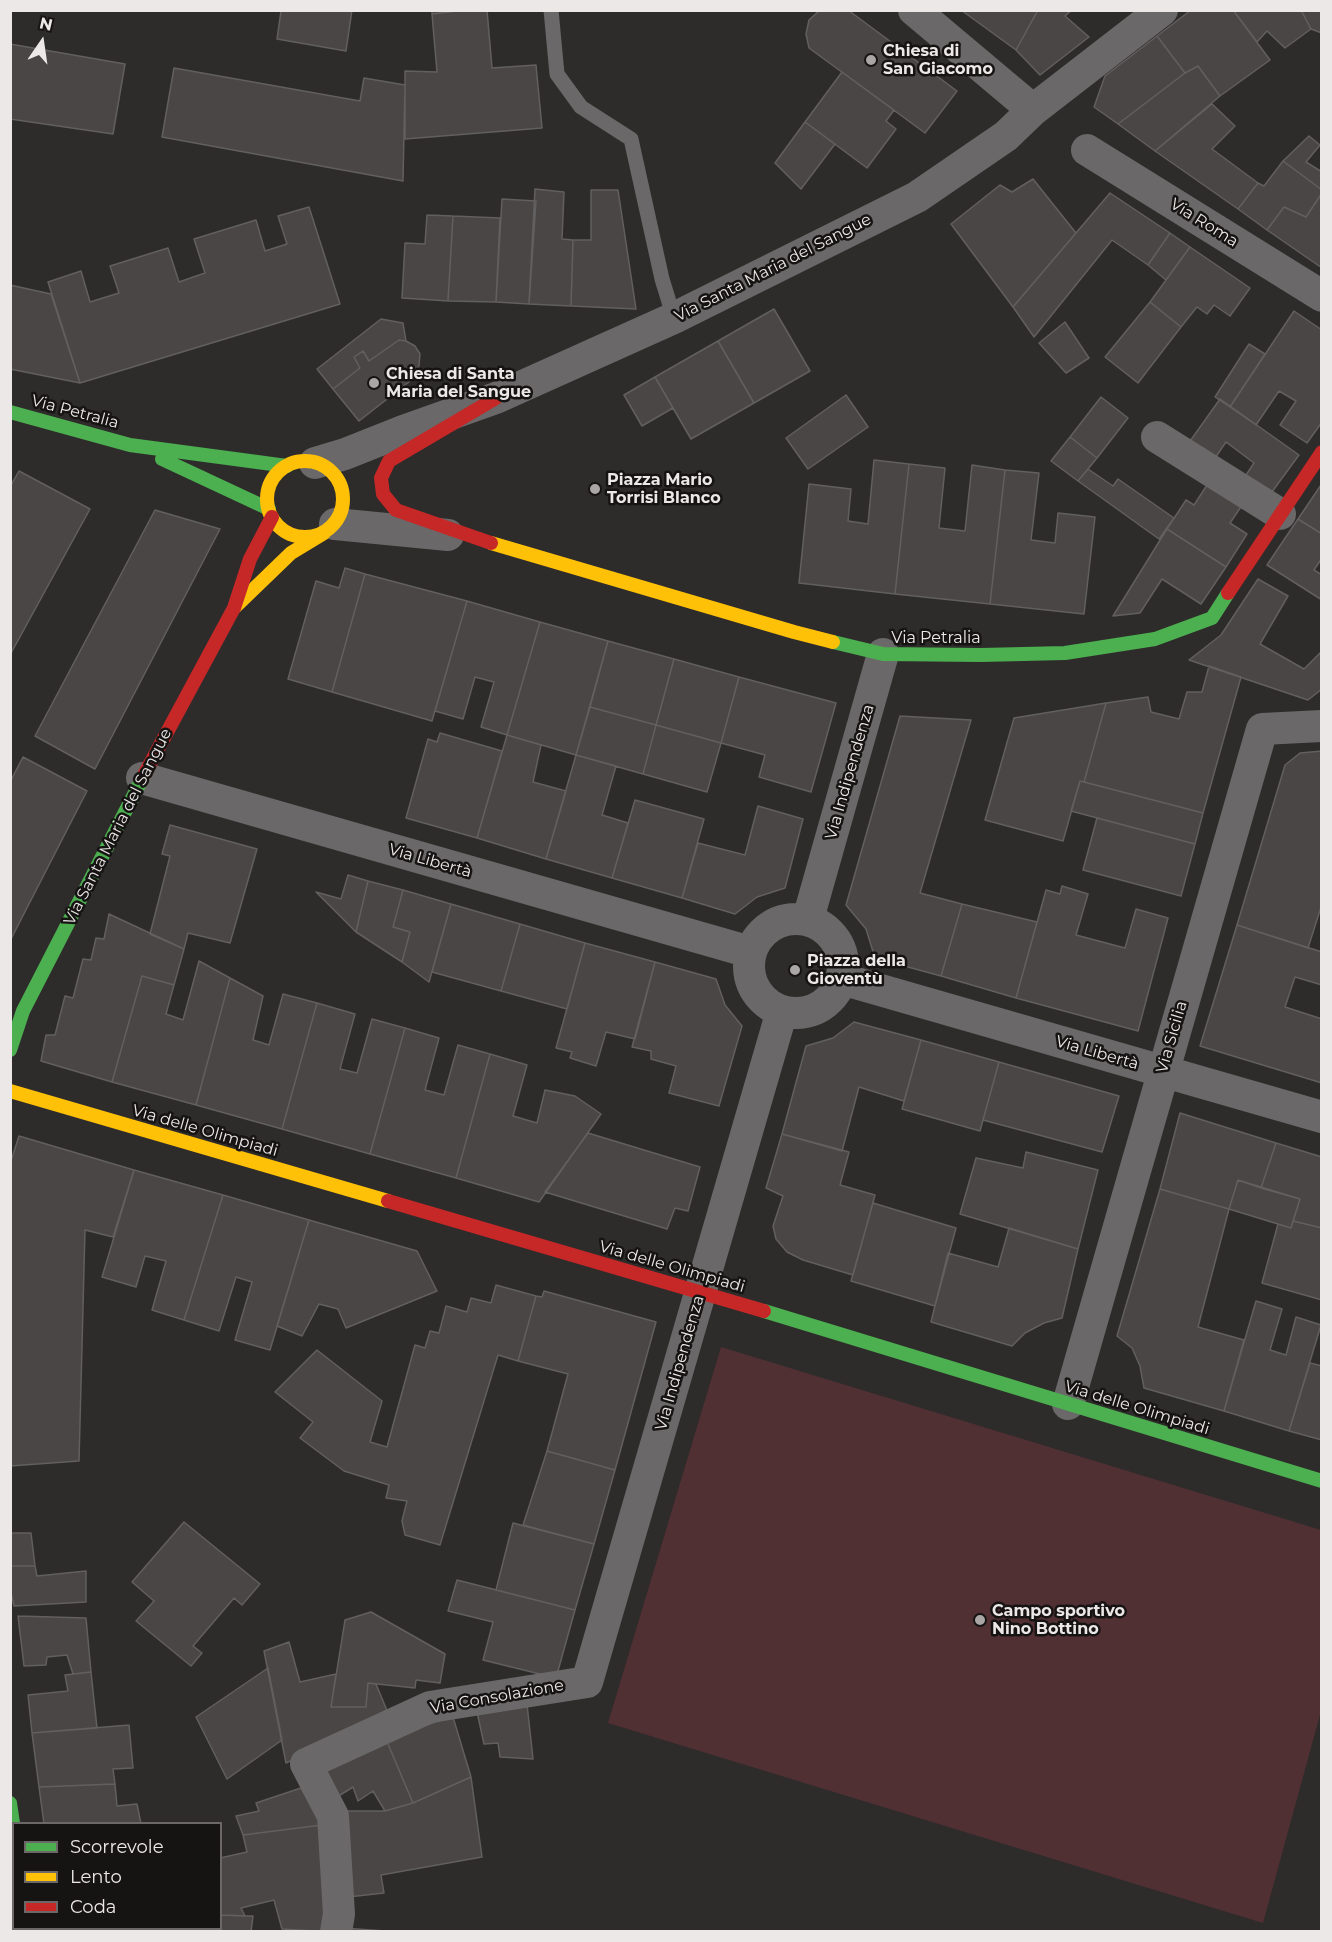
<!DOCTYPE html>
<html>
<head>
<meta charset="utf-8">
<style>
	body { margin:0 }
	#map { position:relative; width:1332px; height:1942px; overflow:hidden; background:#2e2b2b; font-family:Montserrat,sans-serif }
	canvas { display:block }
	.frame { position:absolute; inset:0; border:12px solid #ece8e8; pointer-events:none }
	.legend { position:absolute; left:12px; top:1822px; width:210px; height:108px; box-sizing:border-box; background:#161313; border:2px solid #6c6868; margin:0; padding:8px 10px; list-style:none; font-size:18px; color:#ece8e8 }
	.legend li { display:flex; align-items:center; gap:12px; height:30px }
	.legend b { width:30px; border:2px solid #6c6868 }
	.north { position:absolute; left:12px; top:12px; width:60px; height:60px; -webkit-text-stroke:4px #161313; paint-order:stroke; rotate:13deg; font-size:16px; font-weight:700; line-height:24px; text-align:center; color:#ece8e8 }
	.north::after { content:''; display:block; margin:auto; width:21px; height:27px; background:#ece8e8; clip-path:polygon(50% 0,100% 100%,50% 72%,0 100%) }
</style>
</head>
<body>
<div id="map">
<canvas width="1332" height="1942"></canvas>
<div class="frame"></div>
<ul class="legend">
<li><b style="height:8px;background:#4caf50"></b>Scorrevole</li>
<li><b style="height:8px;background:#ffc107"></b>Lento</li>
<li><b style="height:8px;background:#c62828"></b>Coda</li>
</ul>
<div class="north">N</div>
</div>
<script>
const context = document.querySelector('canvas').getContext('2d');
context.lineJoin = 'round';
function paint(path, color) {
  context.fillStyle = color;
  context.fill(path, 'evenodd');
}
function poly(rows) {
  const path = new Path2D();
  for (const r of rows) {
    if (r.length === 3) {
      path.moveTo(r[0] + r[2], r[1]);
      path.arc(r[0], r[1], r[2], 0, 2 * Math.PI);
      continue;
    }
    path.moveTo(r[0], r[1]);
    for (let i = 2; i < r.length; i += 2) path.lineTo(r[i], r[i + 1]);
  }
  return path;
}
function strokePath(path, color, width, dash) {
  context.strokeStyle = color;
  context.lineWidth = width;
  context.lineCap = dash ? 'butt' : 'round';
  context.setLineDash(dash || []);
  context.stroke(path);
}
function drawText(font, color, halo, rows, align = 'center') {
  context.font = font + ' Montserrat,sans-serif';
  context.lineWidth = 5;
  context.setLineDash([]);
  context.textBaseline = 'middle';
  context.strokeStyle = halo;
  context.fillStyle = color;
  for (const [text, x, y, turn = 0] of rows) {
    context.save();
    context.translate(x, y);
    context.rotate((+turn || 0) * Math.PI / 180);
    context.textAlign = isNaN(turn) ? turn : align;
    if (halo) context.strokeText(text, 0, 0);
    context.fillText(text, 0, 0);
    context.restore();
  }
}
paint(poly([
	[721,1347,1321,1530,1321,1711,1263,1923,608,1723]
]), '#513034');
const building = poly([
	[280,10,352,10,346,51,277,39,281,11,280,10],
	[432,10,466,10,432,14,432,10],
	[466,10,487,10,492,68,536,65,542,128,405,139,405,71,437,72,432,14,466,10],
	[820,10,848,10,957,91,925,133,809,48,806,34,809,20,820,10],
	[961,10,1038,10,1016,50,961,10],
	[1038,10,1072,10,1065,16,1089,37,1040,75,1016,50,1038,10],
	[1191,10,1233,10,1270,60,1220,96,1198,66,1185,73,1157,36,1191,10],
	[1233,10,1301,10,1311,29,1285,48,1267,31,1257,42,1233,10],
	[1301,10,1322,10,1322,33,1311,29,1301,10],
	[1157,36,1185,73,1118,124,1094,107,1105,76,1157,36],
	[10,44,125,64,113,134,10,119,10,44],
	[1198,66,1220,96,1155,151,1118,124,1185,73,1198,66],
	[174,68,360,101,364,78,405,85,403,181,162,137,174,68],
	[842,72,894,110,886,121,896,129,867,168,805,122,842,72],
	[1212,104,1235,126,1212,149,1258,183,1238,209,1155,151,1212,104],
	[805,122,835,144,801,189,775,163,805,122],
	[1309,136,1320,145,1306,162,1322,172,1322,190,1283,161,1309,136],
	[1283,161,1322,190,1322,193,1306,217,1284,207,1267,230,1238,209,1258,183,1264,186,1283,161],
	[1033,179,1076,233,1013,307,951,224,1000,185,1012,192,1033,179],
	[535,189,564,192,562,239,573,240,571,306,529,304,535,189],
	[591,190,618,190,636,309,571,306,573,240,591,240,591,190],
	[1110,193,1170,233,1148,265,1112,240,1034,337,1013,307,1110,193],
	[1322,193,1322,268,1267,230,1284,207,1306,217,1322,193],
	[502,199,536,201,529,304,496,302,502,199],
	[309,207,340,304,80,383,48,282,81,271,90,302,119,293,110,266,168,248,179,282,205,273,194,239,256,220,265,251,287,244,278,216,309,207],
	[427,215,453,216,448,301,402,298,405,243,425,244,427,215],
	[453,216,500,218,496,302,448,301,453,216],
	[1170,233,1190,247,1166,280,1148,265,1170,233],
	[1190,247,1250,288,1230,316,1214,305,1207,314,1197,307,1181,327,1150,302,1190,247],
	[10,285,51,294,80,383,10,369,10,285],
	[1150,302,1181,327,1138,383,1105,357,1150,302],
	[774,309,810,371,754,403,718,341,774,309],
	[1294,311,1322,330,1322,422,1307,443,1280,425,1296,401,1279,391,1256,425,1230,407,1294,311],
	[381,319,403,323,406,341,399,340,369,361,363,351,354,357,360,368,333,389,317,369,381,319],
	[1065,322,1089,358,1066,373,1039,343,1065,322],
	[399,340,406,341,415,346,420,354,419,366,414,378,359,421,333,389,360,368,354,357,363,351,369,361,399,340],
	[718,341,754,403,691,439,655,377,718,341],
	[1249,344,1265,354,1230,407,1215,397,1249,344],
	[655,377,673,408,642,426,624,395,655,377],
	[846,395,868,427,808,469,786,438,846,395],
	[1101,397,1128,418,1097,458,1070,437,1101,397],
	[1220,399,1299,455,1269,496,1244,478,1254,463,1226,442,1213,461,1188,444,1220,399],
	[1070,437,1097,458,1078,481,1051,461,1070,437],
	[874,460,909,464,895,594,799,583,809,484,851,489,848,521,868,524,874,460],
	[909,464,945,468,939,528,965,531,972,465,1005,470,990,604,895,594,909,464],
	[1088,469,1113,486,1118,479,1174,518,1159,539,1078,481,1088,469],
	[1005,470,1039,473,1031,540,1055,543,1058,513,1095,517,1084,614,990,604,1005,470],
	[19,471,90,509,10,655,10,487,19,471],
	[1211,479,1245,501,1230,523,1247,534,1226,567,1167,529,1186,500,1194,505,1211,479],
	[1321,485,1322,486,1322,534,1298,519,1321,485],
	[155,510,220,529,95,769,35,736,155,510],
	[1298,519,1322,534,1322,558,1314,570,1322,575,1322,600,1267,565,1298,519],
	[1167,529,1226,567,1201,604,1162,579,1140,613,1113,616,1167,529],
	[345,568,365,574,332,692,288,679,316,581,339,588,345,568],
	[365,574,467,601,432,721,332,692,365,574],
	[1258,579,1288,596,1260,644,1304,669,1322,651,1322,689,1308,700,1189,660,1221,635,1258,579],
	[467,601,540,622,507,735,481,727,494,682,475,677,463,719,435,711,467,601],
	[540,622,608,641,576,755,507,735,540,622],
	[608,641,674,659,656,725,590,707,608,641],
	[674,659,739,677,721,743,656,725,674,659],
	[1209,666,1241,677,1203,813,1084,782,1106,703,1148,697,1151,712,1179,719,1187,692,1202,692,1209,666],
	[739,677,836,703,811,792,759,777,765,755,721,743,739,677],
	[1106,703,1084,782,1080,781,1063,841,985,820,1014,718,1106,703],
	[590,707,656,725,643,774,576,755,590,707],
	[900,716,971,720,920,893,962,904,941,976,875,958,866,929,846,905,900,716],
	[656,725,721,743,707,792,643,774,656,725],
	[440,733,502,751,477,838,406,818,428,739,437,742,440,733],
	[507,735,541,745,533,782,566,791,546,859,477,838,507,735],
	[1322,751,1322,904,1308,948,1237,925,1285,765,1300,753,1322,751],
	[576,755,616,766,602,815,628,823,612,878,546,859,576,755],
	[23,757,87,791,10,941,10,782,23,757],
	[1080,781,1203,813,1195,844,1071,811,1080,781],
	[635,800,704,819,682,898,612,878,635,800],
	[758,806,803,819,785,888,757,897,735,914,682,898,698,843,745,855,758,806],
	[1097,818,1195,844,1181,896,1083,870,1097,818],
	[170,825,257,849,230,943,188,933,184,949,150,934,170,856,162,854,170,825],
	[348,875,368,881,356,932,316,892,341,899,348,875],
	[368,881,403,890,393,927,410,932,402,962,356,932,368,881],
	[1062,886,1088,894,1076,935,1125,948,1136,909,1168,918,1138,1031,1016,998,1046,890,1060,894,1062,886],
	[403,890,451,904,429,982,402,962,410,932,393,927,403,890],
	[451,904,520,924,501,991,432,972,451,904],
	[962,904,1037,922,1016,998,941,976,962,904],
	[109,914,184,949,174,985,142,976,112,1082,41,1061,46,1035,55,1035,65,996,73,998,83,959,91,960,96,938,104,939,109,914],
	[520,924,585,943,567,1009,501,991,520,924],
	[1237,925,1322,952,1322,985,1295,977,1285,1007,1322,1019,1322,1083,1200,1046,1237,925],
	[585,943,655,962,635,1039,606,1032,596,1066,570,1058,572,1052,556,1048,585,943],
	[199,961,230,978,196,1105,112,1082,142,976,174,985,166,1014,183,1020,199,961],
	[655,962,716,979,725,1005,742,1026,719,1106,669,1093,676,1066,651,1059,651,1051,632,1047,655,962],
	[230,978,263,996,253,1040,269,1045,283,994,317,1003,282,1129,196,1105,230,978],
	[317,1003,355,1014,340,1069,357,1073,372,1019,405,1028,370,1154,282,1129,317,1003],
	[854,1022,921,1040,904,1101,859,1087,842,1151,782,1134,806,1046,833,1038,854,1022],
	[405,1028,439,1038,425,1090,444,1095,458,1045,490,1054,456,1178,370,1154,405,1028],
	[921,1040,999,1062,980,1131,902,1109,921,1040],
	[490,1054,527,1065,513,1116,537,1123,545,1090,575,1096,601,1114,539,1202,456,1178,490,1054],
	[999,1062,1119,1096,1102,1152,983,1120,999,1062],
	[1180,1113,1276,1143,1261,1188,1238,1180,1229,1209,1160,1189,1180,1113],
	[588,1133,700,1167,688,1211,675,1208,667,1229,545,1192,588,1133],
	[782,1134,849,1152,840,1185,875,1195,853,1275,803,1260,787,1252,776,1239,773,1226,783,1196,766,1188,782,1134],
	[19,1136,134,1170,113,1237,85,1230,79,1461,10,1466,10,1164,19,1136],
	[1276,1143,1322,1157,1322,1228,1293,1221,1300,1199,1261,1188,1276,1143],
	[1026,1152,1098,1170,1078,1249,960,1214,976,1158,1023,1168,1026,1152],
	[134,1170,223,1195,184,1320,152,1310,166,1261,145,1256,136,1287,102,1277,134,1170],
	[1238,1180,1300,1199,1291,1228,1229,1209,1238,1180],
	[1160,1189,1229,1209,1198,1327,1244,1340,1224,1411,1144,1388,1140,1366,1132,1348,1117,1336,1160,1189],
	[223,1195,309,1220,270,1350,235,1340,252,1282,236,1277,219,1331,184,1320,223,1195],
	[873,1203,956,1228,935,1306,851,1281,873,1203],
	[309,1220,417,1251,437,1291,346,1328,338,1309,319,1304,302,1336,277,1326,309,1220],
	[1293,1221,1322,1228,1322,1300,1262,1283,1278,1224,1291,1228,1293,1221],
	[1009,1228,1078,1249,1062,1318,1044,1323,1025,1333,1012,1346,931,1322,948,1253,998,1267,1009,1228],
	[496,1285,536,1296,518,1361,498,1355,440,1545,405,1535,402,1521,407,1501,386,1498,389,1485,344,1471,300,1438,313,1422,275,1392,317,1350,382,1401,370,1442,387,1447,415,1345,425,1348,430,1331,439,1333,446,1306,467,1312,471,1298,491,1303,496,1285],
	[544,1291,656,1322,615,1470,547,1451,568,1374,518,1361,536,1296,542,1297,544,1291],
	[1256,1301,1282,1309,1270,1350,1286,1355,1296,1317,1321,1325,1289,1431,1224,1411,1256,1301],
	[1310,1363,1322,1366,1322,1440,1289,1431,1310,1363],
	[547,1451,615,1470,594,1544,523,1525,547,1451],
	[184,1522,260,1584,242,1605,234,1598,193,1646,202,1653,191,1666,136,1621,154,1601,132,1582,184,1522],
	[513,1523,594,1544,575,1610,496,1590,513,1523],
	[10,1533,31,1533,35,1566,10,1566,10,1533],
	[10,1566,35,1566,37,1576,86,1571,86,1602,14,1606,10,1588,10,1566],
	[457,1580,575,1610,556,1678,483,1660,493,1622,448,1611,457,1580],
	[371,1612,445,1654,440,1683,416,1680,415,1688,368,1683,366,1707,331,1707,345,1620,371,1612],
	[18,1616,86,1618,91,1672,73,1674,67,1655,47,1657,46,1665,24,1666,18,1616],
	[289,1642,300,1682,336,1674,331,1707,366,1707,368,1683,376,1684,388,1713,286,1763,264,1651,289,1642],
	[268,1668,282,1740,227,1779,196,1717,268,1668],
	[91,1672,97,1728,32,1733,28,1695,68,1691,65,1675,91,1672],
	[527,1704,533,1759,500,1757,498,1743,484,1744,477,1712,527,1704],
	[453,1717,471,1777,413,1803,385,1737,453,1717],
	[129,1725,133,1768,113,1769,115,1784,39,1787,32,1733,129,1725],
	[385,1737,413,1803,385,1811,373,1791,358,1801,353,1787,337,1797,325,1767,385,1737],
	[471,1777,482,1857,381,1875,384,1893,348,1897,340,1811,385,1811,413,1803,471,1777],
	[115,1784,117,1806,137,1804,141,1824,44,1824,39,1787,115,1784],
	[301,1788,322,1825,243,1835,236,1816,259,1811,256,1803,301,1788],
	[322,1825,330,1932,282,1929,274,1900,241,1908,245,1916,220,1915,220,1858,247,1852,243,1835,322,1825],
	[220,1915,253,1916,251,1932,217,1932,217,1928,220,1928,220,1915],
	[183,1928,217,1928,217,1932,183,1932,183,1928],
	[343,1928,399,1932,343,1932,343,1928]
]);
paint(building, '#4a4646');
strokePath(building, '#625f60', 1.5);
strokePath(poly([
	[551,10,557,74,581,107,631,139,662,279,674,318]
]), '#6a6868', 15);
strokePath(poly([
	[914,10,1033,110],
	[1087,150,1322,296],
	[1157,437,1280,514],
	[315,463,345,454,403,431,496,398,674,318,917,197,1006,136,1033,110,1162,10],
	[335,524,448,535],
	[142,778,750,952],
	[796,966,47],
	[808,919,883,654],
	[842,979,1322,1117],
	[1068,1404,1262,729,1322,726],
	[336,1932,339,1914,333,1816,306,1764,430,1707,587,1682,782,1011]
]), '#6a6868', 32);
strokePath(poly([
	[10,412,130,445,287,466],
	[162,459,269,509],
	[833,642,883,654,981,655,1065,653,1155,639,1212,618,1228,593],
	[10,1050,23,1011,144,775],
	[764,1311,1322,1481],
	[10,1803,14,1830]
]), '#4caf50', 14);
strokePath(poly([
	[305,499,38],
	[491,543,794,632,833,642],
	[235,607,291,553,324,533],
	[10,1091,388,1201],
	[24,1928,24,1932]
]), '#ffc107', 14);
strokePath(poly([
	[491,543,396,510,383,494,381,478,389,461,496,398],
	[1228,593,1322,452],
	[144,775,234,608,250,559,272,517],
	[388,1201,764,1311]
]), '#c62828', 14);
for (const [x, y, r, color] of [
	[871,60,6,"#aaa6a6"],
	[374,383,6,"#aaa6a6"],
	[595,489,6,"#aaa6a6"],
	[795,970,6,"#aaa6a6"],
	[980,1620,6,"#aaa6a6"]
]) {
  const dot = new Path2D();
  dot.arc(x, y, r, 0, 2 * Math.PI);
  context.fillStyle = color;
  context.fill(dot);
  strokePath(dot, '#161313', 2);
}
drawText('bold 16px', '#ece8e8', '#161313', [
	["Chiesa di",883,51],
	["San Giacomo",883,69],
	["Chiesa di Santa",386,374],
	["Maria del Sangue",386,392],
	["Piazza Mario",607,480],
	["Torrisi Blanco",607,498],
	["Piazza della",807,961],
	["Gioventù",807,979],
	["Campo sportivo",992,1611],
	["Nino Bottino",992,1629]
], 'left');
drawText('16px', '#ece8e8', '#161313', [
	["Via Roma",1204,223,32],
	["Via Santa Maria del Sangue",773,268,-27],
	["Via Petralia",75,412,15],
	["Via Petralia",936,638],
	["Via Indipendenza",850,772,-74],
	["Via Santa Maria del Sangue",118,827,-63],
	["Via Libertà",430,861,16],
	["Via Sicilia",1172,1037,-74],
	["Via Libertà",1097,1053,16],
	["Via delle Olimpiadi",205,1131,16],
	["Via delle Olimpiadi",672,1267,16],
	["Via Indipendenza",680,1363,-74],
	["Via delle Olimpiadi",1137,1408,17],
	["Via Consolazione",497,1697,-10]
]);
</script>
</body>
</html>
